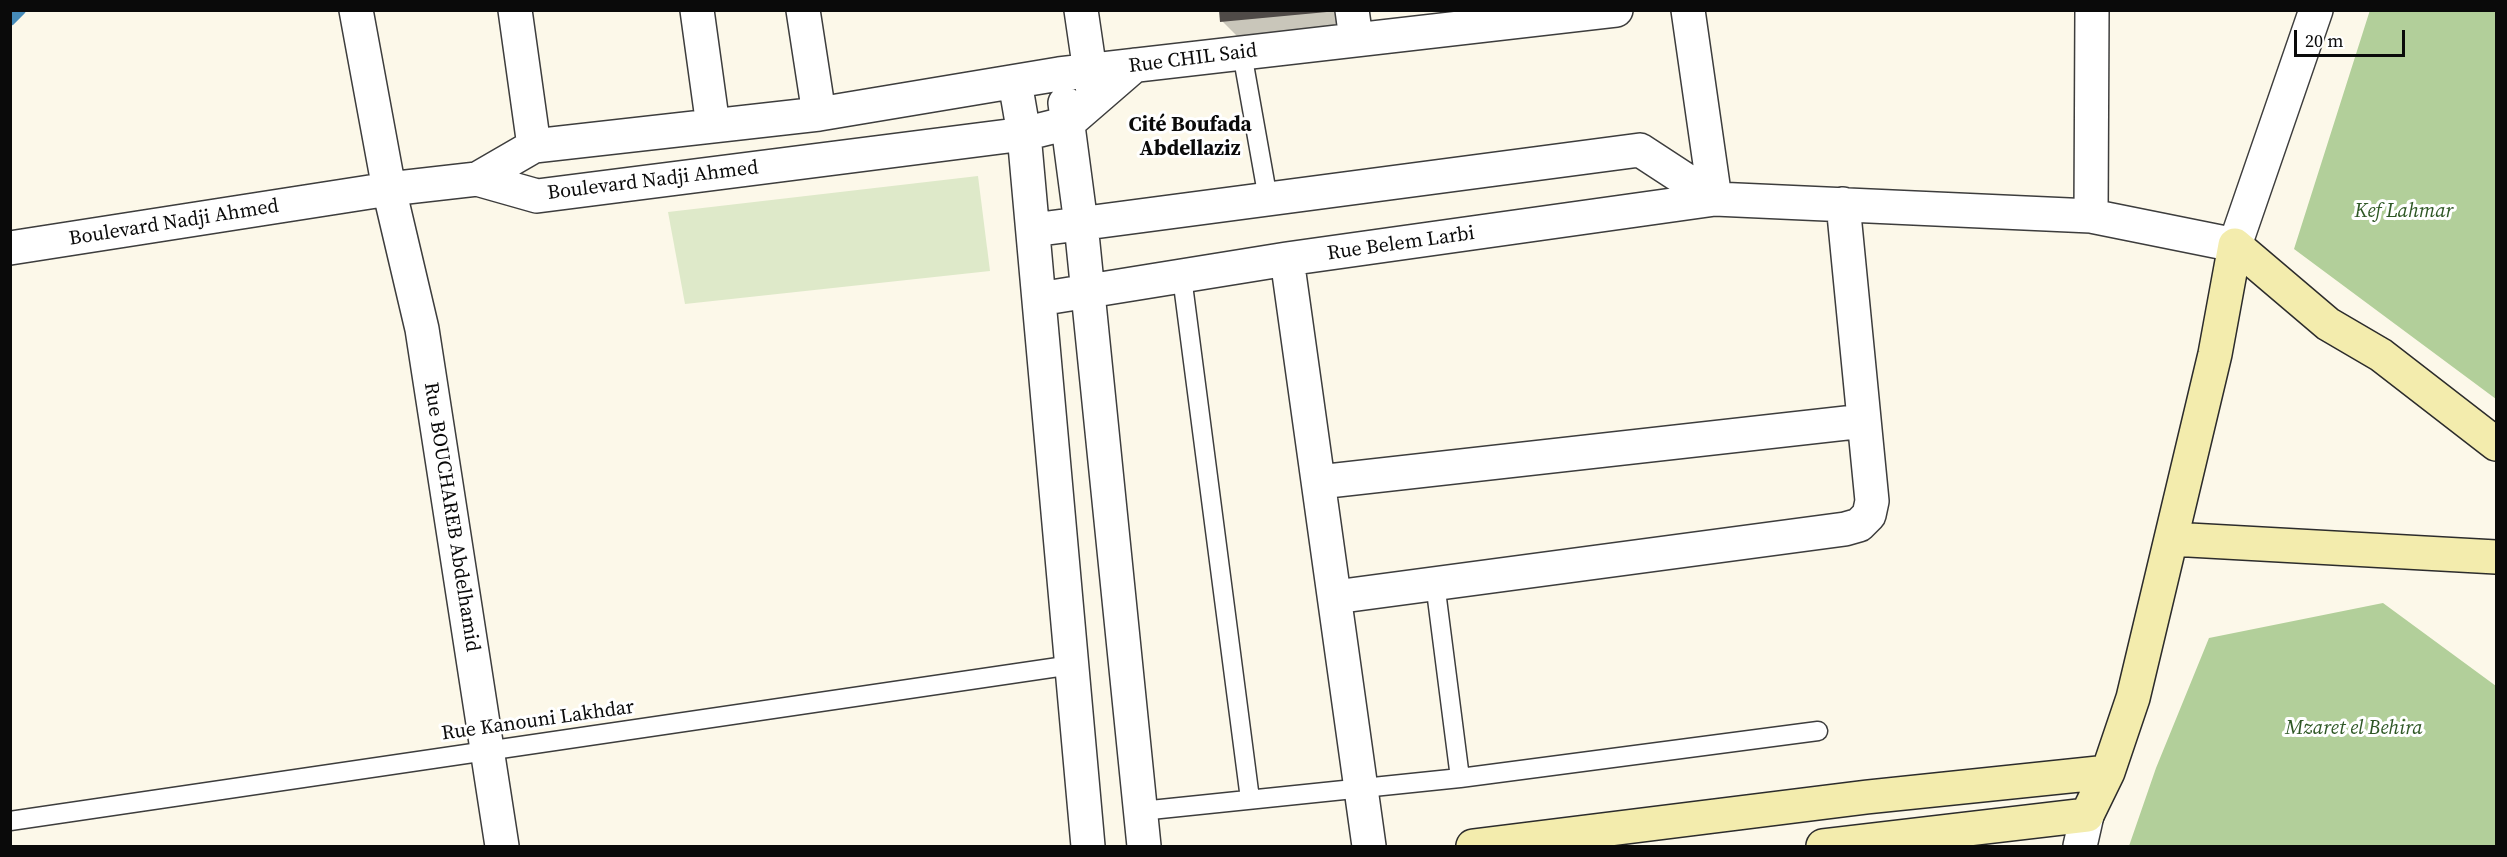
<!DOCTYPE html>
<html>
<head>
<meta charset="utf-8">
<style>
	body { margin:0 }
	#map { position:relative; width:2507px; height:857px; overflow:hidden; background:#fcf8e9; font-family:"Source Serif 4",serif }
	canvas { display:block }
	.frame { position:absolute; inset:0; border:12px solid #0a0a0a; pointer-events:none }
	.scale { position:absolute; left:2294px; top:30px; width:111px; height:27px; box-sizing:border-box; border:3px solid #0a0a0a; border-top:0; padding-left:8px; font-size:18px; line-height:21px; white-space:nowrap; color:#0a0a0a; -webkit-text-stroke:4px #fff; paint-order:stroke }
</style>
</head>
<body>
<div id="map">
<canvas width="2507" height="857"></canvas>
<div class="frame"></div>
<div class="scale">20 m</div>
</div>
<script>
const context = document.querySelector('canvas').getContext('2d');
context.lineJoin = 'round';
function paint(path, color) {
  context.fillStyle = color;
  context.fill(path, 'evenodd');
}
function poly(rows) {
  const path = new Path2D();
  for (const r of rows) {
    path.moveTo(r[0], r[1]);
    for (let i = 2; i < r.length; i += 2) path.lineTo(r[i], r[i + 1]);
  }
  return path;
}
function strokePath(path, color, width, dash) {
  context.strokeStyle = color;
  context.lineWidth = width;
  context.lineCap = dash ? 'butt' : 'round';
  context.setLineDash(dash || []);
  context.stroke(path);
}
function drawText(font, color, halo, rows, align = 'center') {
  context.font = font + ' "Source Serif 4",serif';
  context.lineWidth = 6;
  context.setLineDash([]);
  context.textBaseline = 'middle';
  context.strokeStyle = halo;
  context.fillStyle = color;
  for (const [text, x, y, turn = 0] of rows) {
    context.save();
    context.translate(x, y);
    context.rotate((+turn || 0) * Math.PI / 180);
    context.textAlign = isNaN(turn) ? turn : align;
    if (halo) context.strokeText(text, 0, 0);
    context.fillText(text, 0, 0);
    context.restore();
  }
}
paint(poly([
	[2370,10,2496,11,2496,399,2294,249],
	[2383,603,2496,686,2496,846,2129,846,2156,768,2209,638]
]), '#b2cf9a');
paint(poly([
	[978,176,990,271,685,304,668,212]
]), '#dee9c9');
paint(poly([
	[1220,10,1340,10,1343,27,1237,36,1222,21]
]), '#0003');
strokePath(poly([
	[10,21,21,10]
]), '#468bb9', 10);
paint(poly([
	[1219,10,1327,10,1327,12,1220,22]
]), '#504b48');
const lane = poly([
	[1242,53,1268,199],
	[1182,277,1250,799],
	[1435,583,1460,778],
	[1141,811,1460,778,1818,731],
	[10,821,1072,665]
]);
const street = poly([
	[356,10,389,189,422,329,502,846],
	[515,10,534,146],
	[697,10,713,126],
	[803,10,819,114],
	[1081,10,1093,92],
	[1352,10,1356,39],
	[1688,10,1715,199],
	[1015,82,1024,134,1088,846],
	[1065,103,1081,224,1144,846],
	[477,179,534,146,819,114,1059,74,1616,10],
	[2091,216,2092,10],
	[1033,230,1640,150,1715,199],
	[10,248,389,189,477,179,537,196,1024,134,1068,123,1135,65],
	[1287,259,1369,846],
	[1039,299,1287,259,1715,199,2091,216,2235,245,2316,10],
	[1319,482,1864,421],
	[1335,597,1845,529,1859,525,1869,515,1872,501,1843,204],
	[2080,846,2087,815]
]);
const secondary = poly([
	[2171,539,2496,557],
	[1473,846,1867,797,2108,772],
	[1823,846,2087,815,2108,772,2133,698,2215,354,2235,245,2328,324,2381,355,2496,444]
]);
strokePath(lane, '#3d3d3d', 21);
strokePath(street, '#3d3d3d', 36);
strokePath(secondary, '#2c2c2c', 36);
strokePath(lane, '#fff', 18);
strokePath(street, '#fff', 33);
strokePath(secondary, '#f3ecad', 33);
drawText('20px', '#0a0a0a', '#fff', [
	["Rue CHIL Said",1193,59,-7],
	["Boulevard Nadji Ahmed",653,181,-7],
	["Boulevard Nadji Ahmed",174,223,-9],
	["Rue Belem Larbi",1401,244,-8],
	["Rue BOUCHAREB Abdelhamid",451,517,81],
	["Rue Kanouni Lakhdar",538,721,-8]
]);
drawText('italic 20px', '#2e5724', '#fff', [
	["Kef Lahmar",2404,212],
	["Mzaret el Behira",2354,729]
]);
drawText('bold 21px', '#0a0a0a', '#fff', [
	["Cité Boufada",1190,126],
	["Abdellaziz",1190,150]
]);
</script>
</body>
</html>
